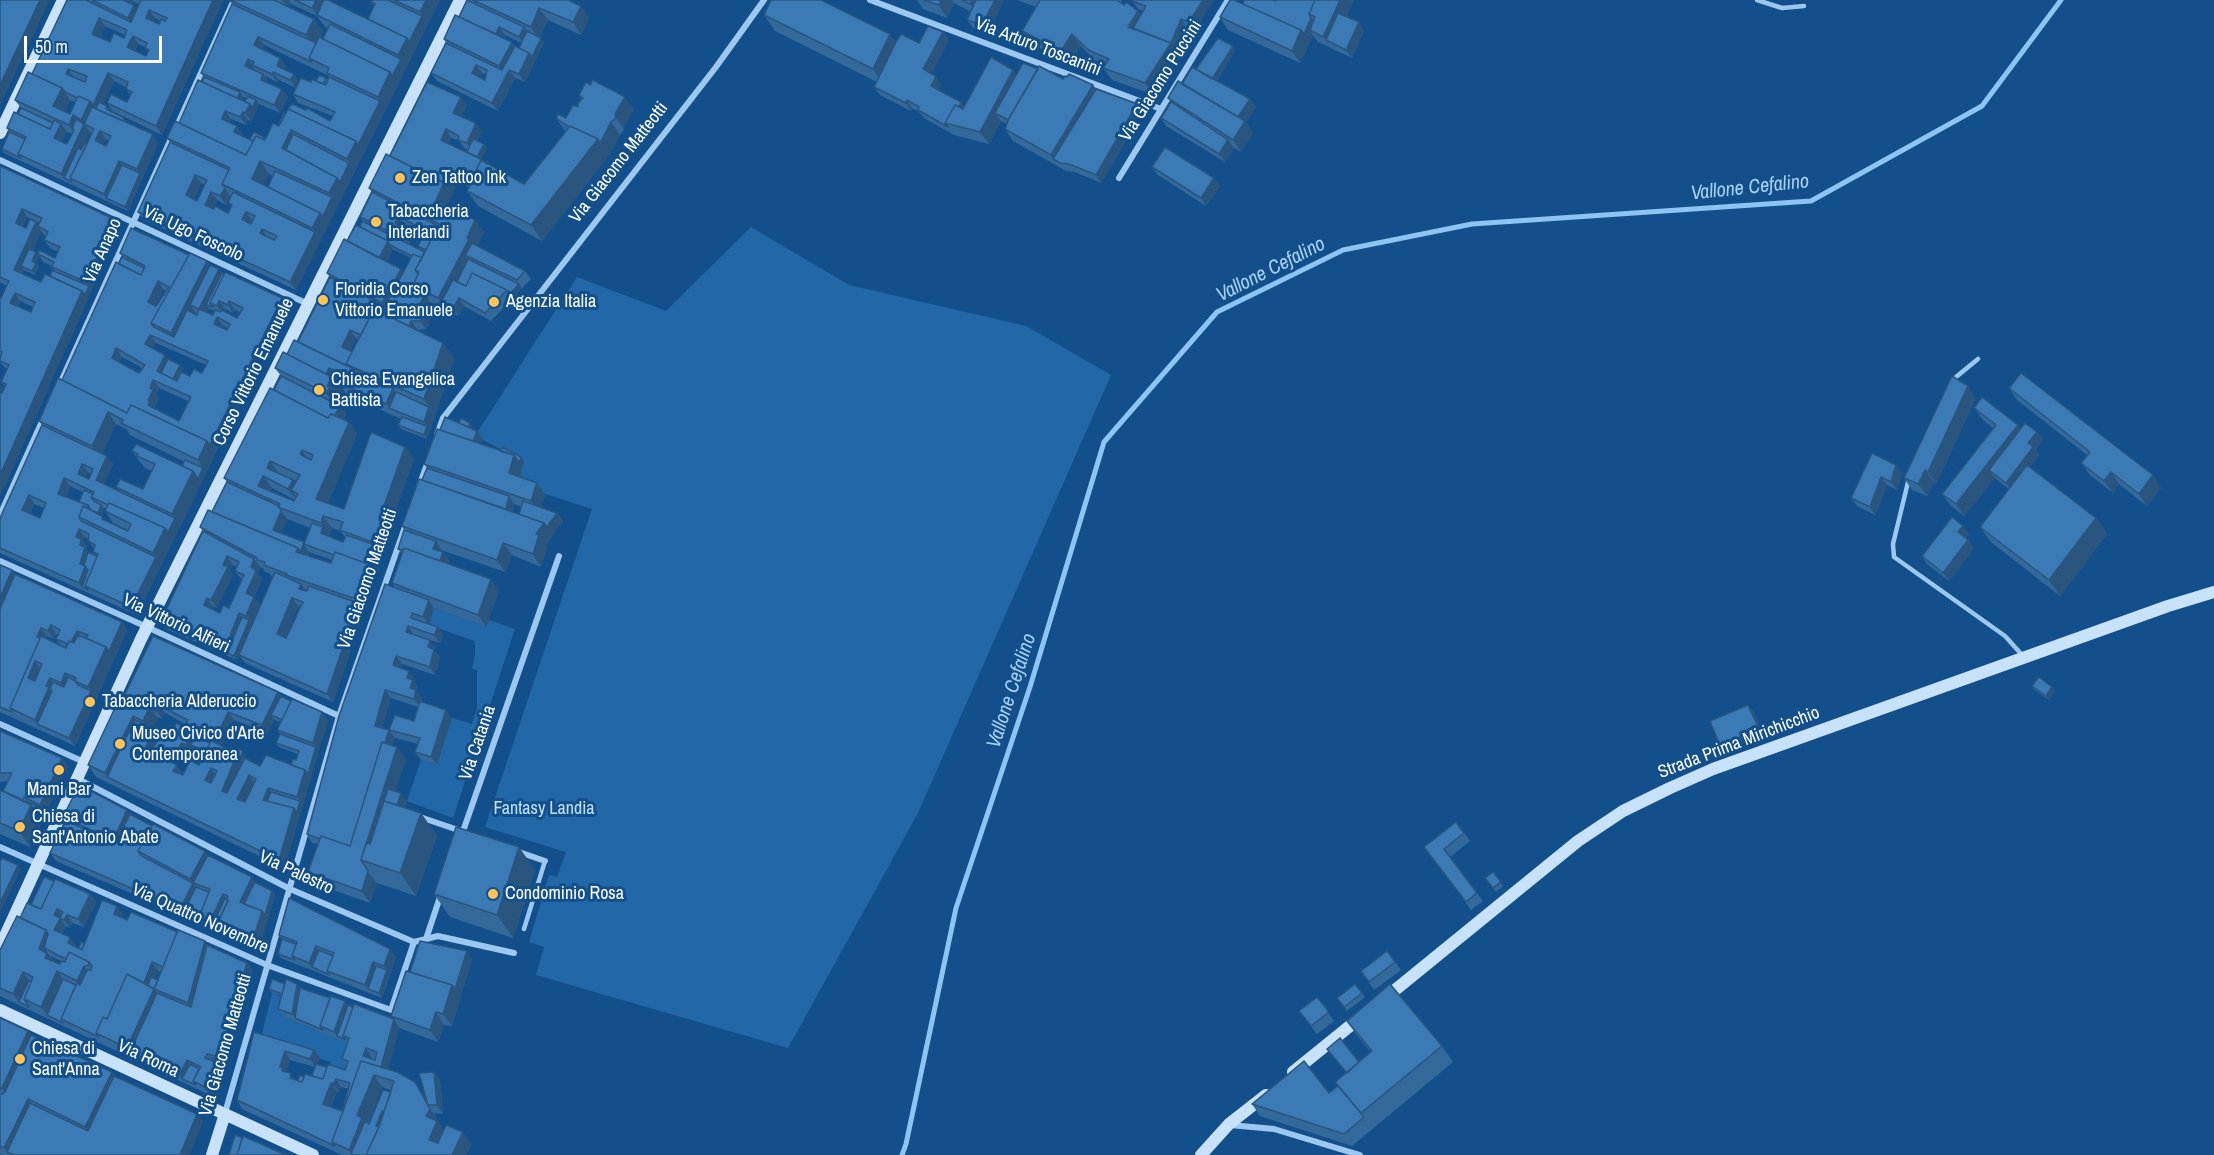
<!DOCTYPE html>
<html>
<head>
<meta charset="utf-8">
<style>
	body { margin:0 }
	#map { position:relative; width:2214px; height:1155px; overflow:hidden; background:#13508b; font-family:"Archivo Narrow",sans-serif }
	canvas { display:block }
	.scale { position:absolute; left:24px; top:36px; width:138px; height:27px; box-sizing:border-box; border:3px solid #fff; border-top:0; padding-left:8px; font-size:18px; line-height:21px; white-space:nowrap; color:#fff; -webkit-text-stroke:4px #13508b; paint-order:stroke }
</style>
</head>
<body>
<div id="map">
<canvas width="2214" height="1155"></canvas>
<div class="scale">50 m</div>
</div>
<script>
const context = document.querySelector('canvas').getContext('2d');
context.lineJoin = 'round';
function paint(path, color) {
  context.fillStyle = color;
  context.fill(path, 'evenodd');
}
function poly(rows) {
  const path = new Path2D();
  for (const r of rows) {
    path.moveTo(r[0], r[1]);
    for (let i = 2; i < r.length; i += 2) path.lineTo(r[i], r[i + 1]);
  }
  return path;
}
function strokePath(path, color, width, dash) {
  context.strokeStyle = color;
  context.lineWidth = width;
  context.lineCap = dash ? 'butt' : 'round';
  context.setLineDash(dash || []);
  context.stroke(path);
}
function drawText(font, color, halo, rows, align = 'center') {
  context.font = font + ' "Archivo Narrow",sans-serif';
  context.lineWidth = 6;
  context.setLineDash([]);
  context.textBaseline = 'middle';
  context.strokeStyle = halo;
  context.fillStyle = color;
  for (const [text, x, y, turn = 0] of rows) {
    context.save();
    context.translate(x, y);
    context.rotate((+turn || 0) * Math.PI / 180);
    context.textAlign = isNaN(turn) ? turn : align;
    if (halo) context.strokeText(text, 0, 0);
    context.fillText(text, 0, 0);
    context.restore();
  }
}
paint(poly([
	[751,227,849,285,1026,326,1111,375,918,813,788,1048,536,975,544,947,529,942,549,875,557,877,566,852,485,827,592,509,518,485,524,461,475,436,577,277,666,311],
	[434,608,486,627,489,620,515,629,453,818,407,801,421,760,436,765,452,718,472,724,477,708,477,670,472,668,475,655,475,641,429,625],
	[272,993,288,999,284,1017,355,1046,344,1076,329,1071,331,1062,260,1041]
]), '#2268a8');
strokePath(poly([
	[902,1155,906,1144,956,908,1030,687,1104,442,1217,312,1343,250,1472,224,1811,201,1982,106,2061,0]
]), '#8dc4f4', 5);
strokePath(poly([
	[1757,0,1782,8,1804,6],
	[1953,384,1956,377,1978,359],
	[1909,478,1893,544,1894,557,2005,636,2023,656],
	[524,929,545,861]
]), '#9bc7f0', 4.5);
strokePath(poly([
	[870,0,1161,109],
	[0,160,308,304],
	[1119,178,1228,0],
	[59,386,234,0],
	[437,435,443,418,716,67,764,0],
	[419,486,429,459],
	[0,515,44,417],
	[0,561,147,627,339,716],
	[0,724,84,762],
	[78,779,290,889,414,942,438,936,514,953],
	[420,817,461,831],
	[461,837,559,556],
	[0,847,267,965,391,1010,414,942],
	[516,851,545,861],
	[426,939,441,894],
	[225,1113,339,716,406,524],
	[1230,1125,1274,1129,1360,1155]
]), '#9bc7f0', 6);
strokePath(poly([
	[0,133,63,0],
	[0,947,141,639,460,0],
	[1384,999,1578,841,1623,811,1670,788,1713,769,2168,606,2214,592],
	[0,1010,313,1155],
	[1293,1072,1361,1017],
	[212,1155,225,1114],
	[1201,1155,1229,1124,1266,1095]
]), '#c9e2fb', 12);
paint(poly([
	[67,0,223,0,162,135,112,111,107,103,127,102,130,95,126,89,126,87,114,81,103,104,110,110,110,111,124,118,127,123,158,143,128,211,4,153,2,149,9,132,7,128,18,114,21,108,15,100,32,74],
	[134,2,139,4,137,9,132,4],
	[155,18,160,21,159,24,153,22],
	[105,26,125,35,124,38,110,42,100,37],
	[138,44,145,47,145,48,148,52,146,56,135,51],
	[70,100,75,102,70,114,65,112],
	[67,132,72,134,67,144,62,142],
	[90,132,92,133,87,144,84,145],
	[106,139,109,141,106,146,103,144],
	[229,0,328,0,368,19,374,7,371,2,372,0,440,0,296,290,144,220,138,212,170,142,167,138,179,123,204,77,201,73,232,4],
	[291,4,317,16,325,27,327,28,323,39,320,37,323,32,314,19,290,8],
	[264,45,329,76,329,77,328,80,326,78,311,82,299,82,284,70,286,66,262,49],
	[265,76,277,82,279,80,296,88,293,94,298,103,333,116,330,121,278,125,265,138,250,139,242,136,243,134,230,122,231,119,246,125,248,120,251,121,259,104,280,113,288,97,282,89,269,83],
	[243,97,247,98,245,102,241,100],
	[269,174,273,176,268,187,263,184],
	[201,183,205,185,197,201,194,199],
	[230,196,231,197,228,203,231,207,228,213,213,208,217,200,226,205],
	[467,0,568,0,589,18,581,35,548,20,540,37,544,42,525,82,515,78,498,111,437,81,431,73,446,43,444,39,459,17],
	[505,35,521,43,519,48,504,38],
	[482,73,486,75,485,80,480,77],
	[917,0,1004,0,988,33,973,28,967,20,971,12,954,3,947,18,923,9],
	[1017,0,1121,0,1123,4,1138,11,1141,15,1143,11,1138,9,1132,1,1214,0,1194,30,1187,28,1177,51,1180,55,1154,95,1112,80,1103,68,1105,66,1096,62,1081,46,1069,63,1030,43,1022,31,1036,7],
	[1244,0,1354,0,1346,16,1364,30,1352,58,1318,42,1313,35,1300,63,1228,30,1220,17,1243,4],
	[764,15,896,42,919,43,943,32,949,40,931,74,941,85,939,90,964,106,1016,74,1063,79,1096,89,1137,104,1143,112,1101,183,1075,172,1066,171,1013,141,1005,129,1007,124,1001,121,989,144,954,135,924,118,919,112,912,108,911,111,880,95,874,87,877,82,775,31],
	[1235,50,1217,81,1250,99,1256,107,1246,123,1253,133,1241,152,1233,147,1234,148,1225,162,1166,126,1161,118,1171,102,1168,98,1196,69],
	[579,95,634,109,624,126,624,130,620,135,609,155,542,241,478,206,467,191,468,187,458,182,447,206,484,232,477,246,525,271,531,279,491,321,464,306,459,316,430,302,425,313,429,318,429,324,426,329,416,330,443,343,454,359,427,439,401,429,398,425,401,419,347,395,338,382,339,381,337,381,336,383,343,393,339,400,341,403,339,405,346,414,343,419,349,422,357,434,328,503,344,509,405,447,414,459,389,529,391,533,333,702,245,663,239,655,273,578,269,573,265,572,263,568,260,567,258,573,262,579,254,597,260,605,237,660,166,629,161,621,203,531,200,527,212,512,227,482,224,478,281,376,275,368,298,342,330,277,327,273,347,241,360,227,362,221,360,217,372,192,369,188,390,156,467,105,461,116,482,131,477,141,487,148,481,159,489,163,491,166,524,184,566,132,556,118,566,118,578,107,581,99],
	[451,138,459,141,464,148,468,150,467,152,449,144],
	[405,225,415,230,414,233,420,242,418,246,421,250,398,239,399,238,410,244,414,238,408,230,403,228],
	[393,249,411,258,403,273,387,262],
	[356,338,358,339,352,352,350,351],
	[279,473,296,481,295,484,293,480,278,474],
	[272,488,295,500,294,501,270,491],
	[287,519,310,528,304,542,281,533],
	[332,528,340,531,345,537,343,542,329,536],
	[309,552,332,560,331,563,308,556],
	[233,565,237,567,235,571,242,580,229,608,220,613,212,609,213,606,217,608,233,575,230,570],
	[298,606,300,607,286,638,285,638],
	[0,166,120,227,0,496,0,384,3,388,1,392,2,393,5,387,1,382,7,369,5,368,0,362,0,300,7,286,0,282],
	[27,217,40,223,38,226,36,222,26,228,23,226],
	[41,231,44,235,46,236,44,240,50,248,58,252,55,258,38,254,43,262,52,266,54,271,50,276,41,282,22,274,24,270,35,275,39,267,36,262,39,256,36,252,33,250],
	[20,301,33,307,31,312,18,307],
	[1152,167,1214,178,1220,186,1206,206,1158,175],
	[120,253,210,265,222,273,287,306,137,615,0,553,0,518,42,425,39,421,62,380,123,257],
	[163,289,166,291,156,306],
	[209,309,215,311,213,315,207,313],
	[225,309,233,313,235,310,240,312,237,318,224,311],
	[223,326,228,328,227,330,222,327],
	[156,343,206,365,202,373,190,376,177,381,183,369,180,365,168,359,153,348],
	[122,357,142,368,139,373,119,362],
	[159,388,188,401,179,421,154,407,159,398,156,395],
	[116,424,126,429,130,435,185,462,182,466,132,451,141,463,145,468,152,471,143,489,116,487,120,491,104,484,113,464,102,454],
	[88,472,91,474,89,479,85,477],
	[70,486,83,492,79,502,66,497],
	[34,504,44,508,40,518,30,514],
	[103,508,106,509,105,511,113,523,128,530,128,531,106,521,101,516],
	[85,537,88,539,88,541,94,549,93,552,97,556,88,552,86,549,87,547,83,541],
	[2009,388,2161,488,2147,506,2119,484,2113,493,2090,475,2081,463,2087,455,2017,400],
	[1976,398,1936,484,1934,482,1927,496,1912,490,1904,478],
	[1974,408,2018,425,2021,429,2037,432,2043,440,2035,450,2039,455,2030,467,2096,518,2107,534,2060,596,1991,542,1980,527,2009,489,1995,478,1964,516,1951,506,1942,494,1993,428,1983,420],
	[459,423,473,427,472,429,477,431,483,439,481,444,524,461,520,477,537,483,545,495,541,507,557,513,563,521,546,545,547,548,541,567,512,555,505,572,441,550,441,552,443,552,449,560,448,564,499,591,486,627,434,608,429,624,438,627,443,635,440,643,430,640,436,648,435,651,440,657,435,675,402,664,401,668,415,679,414,682,418,688,417,692,422,699,421,702,452,718,437,765,421,760,415,752,418,744,395,738,392,745,397,747,406,759,395,791,407,801,405,807,421,813,437,836,416,896,377,883,370,903,316,884,308,872,318,844,312,843,307,834,395,588,392,583,402,554,398,549,404,530,402,526,422,480,427,468,424,464,440,430],
	[514,504,522,507,519,514,513,512],
	[391,698,418,707,414,721,389,730,382,728],
	[1896,465,1902,473,1897,490,1887,485,1875,515,1857,506,1851,498],
	[1969,534,1966,538,1968,540,1974,548,1949,581,1927,564,1922,556],
	[0,565,15,574,127,630,75,746,0,712],
	[56,634,58,634,56,639,60,645,46,638,47,636,54,639],
	[2032,686,2052,687,2055,691,2049,700,2035,690],
	[278,692,281,696,291,701,322,712,328,720,284,868,96,777,88,765,125,694],
	[165,713,185,724,184,727,174,728,159,739,160,737,154,728,158,717,162,719],
	[234,720,268,733,274,720,281,722,277,730,280,734,276,743,279,747,298,754,296,760,291,765,260,766,239,770,245,755,235,753,221,746],
	[194,749,205,754,199,765,183,775,181,775,182,773,174,762,178,756,183,758,188,751,192,753],
	[1748,705,1754,713,1764,737,1726,754,1720,746],
	[0,731,62,758,68,766,30,847,0,834,0,790,3,791,8,781,0,782],
	[127,810,130,814,208,855,272,891,275,895,259,948,56,861,50,853,66,821,63,817],
	[1456,822,1470,841,1450,857,1483,901,1471,910,1424,847],
	[535,870,513,938,450,917,434,894],
	[1493,872,1503,886,1496,892,1485,878],
	[54,881,90,894,96,902,84,927,72,923,70,928,66,926,62,919,66,926,62,933,76,945,75,947,79,948,123,914,121,917,127,920,207,945,247,963,253,971,216,1098,0,996,0,950,20,918],
	[50,956,61,961,60,964,54,962],
	[158,971,161,972,158,980,155,978],
	[279,935,396,957,382,998,281,958,278,954,282,939],
	[1387,951,1401,970,1374,990,1361,971],
	[472,959,452,1026,444,1025,438,1042,399,1028,388,1069,415,1082,426,1100,434,1072,440,1080,443,1114,434,1113,438,1122,444,1130,471,1144,466,1155,342,1155,242,1109,237,1100,254,1032,314,1050,320,1058,317,1064,327,1067,345,1070,346,1066,342,1059,347,1043,284,1017,278,1009,282,996,272,993,269,989,285,984,297,984,300,988,348,1005,394,1019,391,1016,410,972],
	[290,1060,315,1067,312,1076,304,1077,298,1081,295,1080,286,1072],
	[341,1087,349,1089,342,1111,331,1107,337,1091,339,1092],
	[382,1087,391,1090,391,1092,369,1124,368,1123],
	[1355,984,1365,997,1347,1011,1337,998],
	[1317,997,1334,1021,1317,1034,1299,1011],
	[0,1018,28,1031,31,1035,114,1076,203,1122,189,1155,3,1155,0,1154],
	[1347,1021,1442,1046,1453,1062,1352,1146,1260,1116,1252,1104,1329,1093,1338,1086,1346,1073,1327,1049,1359,1062,1371,1052,1358,1037]
]), '#34699c');
paint(poly([
	[40,0,50,0,0,105,0,85],
	[122,0,132,0,134,2,129,11],
	[213,0,223,0,162,135,156,126],
	[282,0,289,0,291,4,289,9],
	[316,0,325,0,318,16,312,8],
	[426,0,440,0,355,171,347,159,356,141,380,101,378,97,390,72,401,59,398,55,407,38,422,16,420,12],
	[941,0,952,0,954,3,947,18,939,5],
	[972,0,986,0,978,16,970,4],
	[995,0,1004,0,988,33,982,25],
	[1203,0,1214,0,1194,30,1189,22],
	[1340,0,1354,0,1334,44,1326,40,1323,37],
	[134,5,142,17,137,30,128,18],
	[581,6,589,18,581,35,573,22],
	[539,8,548,20,539,39,531,27],
	[149,10,155,18,151,26,146,18],
	[1138,11,1147,23,1140,34,1128,27],
	[99,18,105,26,98,42,92,34],
	[1311,18,1317,26,1310,30,1313,35,1300,63,1292,51,1301,30],
	[314,19,323,32,314,48,306,35],
	[1181,19,1187,28,1177,51,1180,55,1154,95,1145,83],
	[1359,22,1364,30,1352,58,1346,50],
	[499,27,505,35,501,45,495,36],
	[524,27,530,35,525,45,519,37],
	[943,32,949,40,929,78,923,69],
	[890,34,902,50,884,85,873,69],
	[1072,34,1081,46,1069,63,1061,51],
	[133,36,138,44,133,55,127,47],
	[258,37,264,45,260,53,254,45],
	[541,38,544,42,525,82,519,74,529,53],
	[512,42,520,54,509,70,515,78,498,111,492,103,506,76,499,66],
	[1233,46,1235,50,1214,85,1211,80],
	[280,58,286,66,282,74,277,66],
	[248,59,254,67,250,74,245,66],
	[476,65,482,73,478,81,472,73],
	[68,69,74,77,66,74],
	[1013,70,1022,82,995,113,1001,121,989,144,980,132],
	[273,72,279,80,277,82,272,74],
	[108,73,114,81,99,113,84,124,81,120,90,101],
	[263,74,269,83,267,88,261,80],
	[294,74,299,82,296,88,290,80],
	[936,76,941,85,937,94,931,86],
	[1093,85,1101,97,1061,164,1053,159,1051,155],
	[62,88,70,100,62,118,53,106],
	[282,89,288,97,280,113,274,105],
	[240,92,243,97,239,105,236,101],
	[461,97,467,105,459,121,453,113],
	[625,97,634,109,624,126,624,130,616,118,615,114],
	[1250,99,1256,107,1246,123,1253,133,1241,152,1233,140,1237,119],
	[256,100,259,104,251,121,245,113,250,104],
	[907,100,912,108,911,111,906,103],
	[961,102,967,110,950,124],
	[1137,104,1143,112,1101,183,1096,175],
	[225,111,231,119,228,127,222,119],
	[243,112,248,120,246,125,240,117],
	[73,115,82,128,72,129,69,125],
	[296,121,291,131,299,142,292,156,282,148,285,134],
	[611,122,620,135,609,155,542,241,531,225],
	[476,123,482,131,472,151,467,143],
	[61,124,67,132,60,147,54,138],
	[84,124,90,132,68,180,64,178,61,174],
	[237,126,243,134,239,140,234,132],
	[446,129,451,138,447,148,441,140],
	[100,131,106,139,101,148,95,140],
	[153,134,158,143,128,211,125,207,140,173,137,169],
	[1228,140,1234,148,1225,162,1219,154],
	[484,144,487,148,479,163,476,159],
	[119,161,125,169,106,198,104,194],
	[260,161,269,174,260,191,252,179],
	[349,163,355,171,346,190,340,182],
	[452,174,458,182,452,195,446,187],
	[195,175,201,183,192,204,186,195],
	[337,178,346,190,296,290,290,282,315,232,312,228,320,213,332,197,329,193],
	[1214,178,1220,186,1206,206,1201,198],
	[444,183,452,195,444,212,436,200],
	[225,188,230,196,226,205,220,196],
	[211,192,217,200,211,213,205,205],
	[22,209,27,217,21,231,16,223],
	[246,212,252,220,248,228,242,219],
	[399,217,405,225,401,231,395,223],
	[114,219,120,227,88,299,85,295,89,286,86,282],
	[475,220,484,232,476,249,465,255,471,263,441,302,438,298],
	[36,222,41,231,25,268,21,266,24,270,20,278,14,270],
	[262,229,267,237,260,233],
	[393,230,399,238,397,241,392,233],
	[408,230,414,238,410,244,405,236],
	[388,241,393,249,384,268,378,260],
	[36,252,39,256,35,265,32,261],
	[207,261,216,273,190,305,196,313,179,345,171,333],
	[36,263,39,267,35,275,32,271],
	[219,269,225,277,206,305,209,309,205,317,199,309],
	[401,269,409,281,390,315,382,303],
	[231,280,220,302,225,309,223,314,217,306],
	[158,281,163,289,154,310,148,302],
	[519,284,522,288,513,298,510,294],
	[82,291,88,299,0,496,0,475],
	[15,293,20,301,16,311,10,303],
	[425,294,430,302,425,313,429,318,429,324,426,329,420,321,419,306],
	[282,298,287,306,137,615,131,607,156,557,153,553,165,528,175,518,172,514,193,471,203,468,198,460],
	[459,298,464,306,459,316,453,308],
	[229,301,235,310,233,313,228,305],
	[217,317,223,326,220,332,214,324],
	[411,321,417,329,412,338,407,330],
	[350,330,356,338,348,355,342,347],
	[150,335,156,343,150,352,145,344],
	[443,343,454,359,435,415,424,399],
	[116,348,122,357,117,366,112,358],
	[165,355,171,363,164,377,157,371],
	[180,365,183,369,175,385,172,381],
	[329,368,337,381,336,383,343,393,339,400,341,403,337,409,326,393,327,386,325,376],
	[153,380,159,388,156,395,159,398,154,407,156,410,148,405,150,388],
	[0,384,3,388,0,394],
	[1968,386,1976,398,1936,484,1928,472],
	[393,388,402,400,389,408,386,404],
	[340,406,346,414,337,430,331,421],
	[429,407,435,415,427,439,424,435,427,426,424,422],
	[108,412,116,424,100,458,92,446],
	[349,422,357,434,325,511,316,499],
	[470,423,473,427,470,434,467,430],
	[2018,425,2026,437,1989,470,1995,478,1964,516,1956,504],
	[477,431,483,439,477,452,472,444],
	[2037,432,2043,440,2035,450,2039,455,2011,491,2006,483,2028,443],
	[405,447,414,459,389,529,391,533,383,555,375,543,379,520],
	[302,450,310,462,300,454],
	[514,455,522,467,518,485,509,473],
	[107,456,113,464,102,489,96,480],
	[521,457,524,461,522,467,519,463],
	[270,461,279,473,275,480,267,468],
	[82,464,88,472,83,482,78,474],
	[1896,465,1902,473,1897,490,1891,482],
	[1925,470,1934,482,1927,496,1918,484],
	[2111,472,2119,484,2113,493,2104,481],
	[2153,475,2161,488,2147,506,2139,494],
	[263,476,272,488,267,498,258,486],
	[1881,477,1887,485,1875,515,1870,507],
	[64,478,70,486,64,502,58,494],
	[293,480,301,492,298,494,291,490,298,499,297,501,288,489],
	[537,483,545,495,539,513,531,501],
	[29,495,34,504,27,519,22,510],
	[509,496,514,504,511,521,505,513],
	[101,505,104,509,101,517,98,513],
	[281,511,287,519,279,538,273,530],
	[557,513,563,521,546,545,547,548,541,567,533,554,536,534,544,523],
	[323,516,332,528,326,541,321,533,323,527,321,523],
	[2096,518,2107,534,2060,596,2049,580],
	[1963,526,1969,534,1964,540,1958,532],
	[79,529,85,537,83,541,87,547,86,549,91,556,91,574,82,587,79,583,80,545,76,537],
	[1968,540,1974,548,1949,581,1943,573],
	[436,541,441,549,439,557,433,549],
	[503,543,512,555,505,572,497,560],
	[304,544,309,552,304,564,296,552,298,548],
	[378,546,383,555,333,702,327,694,358,603,356,599,368,564],
	[443,552,449,560,445,572,439,564],
	[227,556,233,565,230,570,233,575,217,608,211,600,223,565],
	[254,559,260,567,258,573,262,579,251,602,246,593,251,567],
	[12,570,20,583,0,630,0,598],
	[491,579,499,591,486,627,478,615],
	[301,584,307,592,299,589],
	[254,597,260,605,237,660,234,656,249,620,246,616],
	[207,598,213,606,210,613,204,605],
	[292,598,298,606,283,642,277,634],
	[429,600,434,608,429,625,423,617],
	[239,613,245,621,227,653,225,649],
	[122,622,127,630,96,699,88,687,106,647],
	[51,625,56,634,54,639,48,631],
	[408,626,414,635,406,632],
	[438,627,443,635,440,643,434,635],
	[41,628,47,636,35,661,43,673,13,710,37,637],
	[77,631,83,639,70,645],
	[430,640,436,648,435,651,440,657,435,675,430,667,428,647],
	[396,656,402,664,399,674,393,665],
	[409,671,415,679,414,682,418,688,417,692,422,699,420,707,414,699,407,678],
	[65,673,74,685,69,695,61,683],
	[50,678,59,690,37,724,43,732,35,720],
	[2052,687,2055,691,2049,700,2046,696],
	[385,690,391,698,380,734,375,726],
	[91,691,96,699,75,746,69,738],
	[278,692,284,700,271,715,274,720,268,733,262,725],
	[159,705,165,713,162,719,156,711],
	[1748,705,1754,713,1764,737,1759,729],
	[150,706,158,718,152,733,143,721],
	[446,710,452,718,437,765,431,757],
	[228,712,234,720,219,751,214,742],
	[322,712,328,720,319,751,313,743],
	[133,716,141,728,107,777,105,773],
	[154,729,160,737,152,753,150,751,152,754,147,765,141,757],
	[389,730,395,738,358,858,353,850],
	[192,732,198,740,191,745,194,749,192,753,186,745],
	[182,743,188,751,183,758,177,750],
	[316,747,319,751,284,868,279,860,294,808,300,801,297,797,305,770],
	[397,747,406,759,374,855,363,851],
	[172,748,178,756,174,762,182,773,179,779,173,771,168,756],
	[243,751,245,755,242,762,240,758],
	[237,754,242,762,227,799,222,791],
	[62,758,68,766,46,813,40,805],
	[211,768,217,777,211,788,205,780],
	[249,775,255,783,243,807,237,799],
	[268,788,274,796,270,805,263,800],
	[401,793,407,801,386,867,380,859],
	[31,805,42,820,30,847,19,831],
	[43,809,46,813,42,820,39,816],
	[127,810,136,822,121,852,113,840],
	[421,813,437,836,416,896,400,873],
	[519,847,535,870,513,938,497,915],
	[205,851,214,863,193,883,190,879],
	[18,865,21,869,0,913,0,903],
	[368,871,377,883,370,903,362,891],
	[252,877,258,886,247,908,240,902],
	[193,883,199,891,183,913,180,909],
	[272,891,275,895,259,948,253,940,262,911],
	[90,894,96,902,84,927,78,919],
	[223,894,228,902,213,925,210,921],
	[117,906,123,914,119,922,114,914],
	[57,909,63,917,60,918,66,926,60,938,54,930,54,915],
	[67,915,72,923,70,928,64,920],
	[46,930,54,942,44,948,56,965,45,958,39,949],
	[70,937,76,945,74,951,68,943],
	[205,941,213,953,196,1015,188,1003],
	[316,946,321,955,312,967,309,963],
	[390,949,396,957,382,998,379,993,387,970,384,966],
	[467,951,472,959,452,1026,443,1014,452,985],
	[152,962,158,971,150,992,143,986],
	[373,962,378,970,368,989,365,985],
	[247,963,253,971,216,1098,211,1090,219,1063,223,1061,220,1057],
	[84,966,93,978,85,993,77,981],
	[57,971,66,983,47,1015,41,1007],
	[23,972,31,984,19,1002,22,1006,13,994],
	[297,984,303,992,295,1018,292,1014],
	[154,989,163,1001,130,1052,127,1048],
	[345,1001,350,1009,337,1036,334,1032],
	[436,1012,444,1025,438,1042,430,1030],
	[394,1019,399,1028,386,1078,380,1070],
	[28,1031,39,1047,13,1104,2,1088],
	[366,1048,371,1056,369,1064,363,1056],
	[314,1050,320,1058,316,1067,310,1059],
	[285,1051,290,1060,286,1072,288,1079,280,1067],
	[187,1060,193,1068,182,1079,179,1075],
	[112,1072,120,1084,94,1140,85,1127],
	[434,1072,440,1080,443,1114,437,1105],
	[374,1075,382,1087,367,1124,351,1154,352,1155,349,1150,357,1115],
	[336,1079,341,1087,339,1092,333,1084],
	[415,1082,423,1094,429,1105,428,1105,446,1133,438,1152,429,1140,426,1116],
	[331,1083,337,1091,329,1112,323,1104],
	[28,1099,36,1111,7,1152,4,1148],
	[382,1111,388,1119,388,1136,376,1126],
	[197,1114,203,1122,189,1155,180,1155],
	[463,1132,471,1144,466,1155,452,1155]
]), '#2a557f');
const building = poly([
	[0,0,40,0,0,85,0,0],
	[67,0,86,0,131,22,141,0,213,0,156,126,107,103,111,94,127,102,132,92,126,89,128,82,108,73,93,105,90,101,78,96,77,98,65,92,62,88,32,74,67,0],
	[149,10,167,18,165,21,161,19,159,24,146,18,149,10],
	[99,18,127,30,124,38,114,33,110,42,92,34,99,18],
	[133,36,147,43,145,48,149,50,146,56,127,47,133,36],
	[68,69,87,76,85,82,66,74,68,69],
	[92,0,123,0,134,5,128,18,92,0],
	[230,0,274,0,314,19,306,35,230,0],
	[295,0,316,0,312,8,295,0],
	[324,0,328,0,407,38,398,55,317,15,324,0],
	[372,0,388,0,422,16,409,42,407,38,368,19,375,4,371,2,372,0],
	[394,0,426,0,420,12,394,0],
	[467,0,524,27,519,37,499,27,496,34,459,17,467,0],
	[473,0,568,0,581,6,573,22,539,8,531,27,473,0],
	[771,0,821,0,890,34,873,69,764,15,771,0],
	[924,0,941,0,939,5,924,0],
	[962,0,972,0,970,4,962,0],
	[976,0,995,0,982,25,967,20,976,0],
	[1040,0,1117,0,1124,5,1126,2,1138,11,1128,27,1171,43,1145,83,1103,68,1109,59,1088,50,1072,34,1061,51,1022,31,1040,0],
	[1132,0,1203,0,1189,22,1181,19,1171,43,1133,28,1146,6,1132,1,1132,0],
	[1230,0,1234,0,1301,30,1292,51,1220,17,1230,0],
	[1244,0,1273,0,1276,1,1276,0,1315,0,1309,14,1311,18,1304,34,1301,30,1243,4,1244,0],
	[1315,0,1340,0,1323,37,1310,30,1315,17,1309,14,1315,0],
	[232,4,316,43,309,58,312,62,258,37,254,45,280,58,277,66,294,74,290,80,273,72,272,74,252,65,254,62,248,59,245,66,263,74,261,80,282,89,274,105,201,73,232,4],
	[1338,13,1359,22,1346,50,1326,40,1338,13],
	[455,15,512,42,499,66,444,39,455,15],
	[330,24,401,59,392,76,390,72,323,39,330,24],
	[928,26,943,32,923,69,936,76,931,86,961,102,959,107,955,105,945,123,948,127,918,110,919,107,907,100,906,103,874,87,896,42,901,34,919,43,928,26],
	[527,31,541,38,532,57,529,53,519,48,527,31],
	[319,37,390,72,378,97,327,73,329,68,309,58,319,37],
	[1218,38,1233,46,1212,79,1196,69,1218,38],
	[446,43,502,70,515,46,529,53,519,74,509,70,492,103,431,73,446,43],
	[476,65,487,70,485,80,472,73,476,65],
	[991,57,1013,70,980,132,945,123,955,105,963,109,991,57],
	[1023,63,1038,69,1008,120,995,113,1023,63],
	[1039,66,1063,79,1065,76,1067,77,1069,74,1093,85,1051,155,1005,129,1009,118,1039,66],
	[1192,67,1250,99,1238,117,1182,84,1192,67],
	[28,72,62,88,53,106,70,114,78,96,90,101,81,120,73,115,69,125,15,100,28,72],
	[319,75,326,78,323,84,316,81,319,75],
	[204,77,240,92,237,98,202,82,204,77],
	[329,77,380,101,358,145,356,141,288,109,292,104,306,110,307,108,330,121,335,112,293,94,301,78,311,82,312,79,326,85,329,77],
	[198,80,250,104,245,113,243,112,240,117,225,111,222,119,237,126,234,132,253,141,246,155,179,123,198,80],
	[593,80,625,97,615,114,616,118,611,122,600,143,598,139,570,126,569,127,556,118,558,114,566,118,573,105,578,107,578,103,583,98,579,95,586,82,590,85,593,80],
	[1178,81,1245,121,1233,140,1168,98,1178,81],
	[427,82,461,97,453,113,476,123,467,143,458,140,459,136,446,129,441,140,489,163,488,164,481,160,470,183,452,174,446,187,444,183,390,156,427,82],
	[1096,89,1137,104,1096,175,1069,164,1060,163,1053,159,1096,89],
	[248,96,256,100,252,108,250,104,245,102,248,96],
	[99,102,107,106,106,109,124,118,123,121,96,109,99,102],
	[1171,102,1228,140,1219,154,1161,118,1171,102],
	[92,107,153,134,137,169,119,161,104,194,70,178,94,129,84,124,92,107],
	[100,131,111,136,106,146,95,140,100,131],
	[21,108,53,123,50,129,18,114,21,108],
	[288,109,356,141,347,159,291,130,282,148,337,178,329,193,260,161,252,179,320,213,312,228,222,184,230,168,167,138,175,121,246,155,256,136,265,140,273,123,279,126,288,109],
	[14,112,50,129,54,120,61,124,54,138,67,144,74,130,72,129,76,119,84,124,61,174,18,154,26,137,7,128,14,112],
	[284,112,286,113,279,126,278,125,284,112],
	[570,126,598,139,531,225,467,191,481,160,524,184,570,126],
	[9,132,25,139,18,154,21,158,2,149,9,132],
	[254,132,264,137,263,139,256,136,253,141,250,139,254,132],
	[293,134,349,163,340,182,337,178,286,150,293,134],
	[473,139,484,144,477,157,467,152,473,139],
	[170,142,229,170,222,184,225,188,220,196,211,192,205,205,214,209,215,206,228,213,232,205,228,203,233,192,315,232,290,282,138,212,170,142],
	[195,175,207,180,197,201,186,195,195,175],
	[246,212,255,216,251,224,242,219,246,212],
	[262,229,277,236,274,240,260,233,262,229],
	[85,143,87,144,70,178,72,182,64,178,78,148,81,150,85,143],
	[1165,147,1214,178,1201,198,1152,167,1165,147],
	[386,154,444,183,436,200,475,220,467,238,469,239,438,298,413,285,419,272,415,270,432,238,436,240,443,226,369,188,386,154],
	[122,165,140,173,125,207,106,198,122,165],
	[0,166,114,219,86,282,52,267,54,262,38,254,39,250,55,258,60,247,44,240,48,232,38,226,42,218,22,209,16,223,26,228,30,219,36,222,14,270,41,282,45,274,82,291,0,475,0,392,2,393,6,384,1,382,9,365,0,361,0,358,2,352,0,351,0,300,9,281,0,277,0,166],
	[15,293,35,302,31,312,10,303,15,293],
	[275,171,332,197,323,216,320,213,268,187,275,171],
	[372,192,442,228,436,240,432,238,426,250,418,246,422,238,414,233,417,226,399,217,395,223,408,230,405,236,393,230,392,233,360,217,372,192],
	[362,221,425,252,422,258,413,254,412,256,390,245,388,241,360,227,362,221],
	[356,225,388,241,379,258,347,241,356,225],
	[131,228,189,255,151,323,154,327,174,337,187,310,197,315,199,309,190,305,210,265,219,269,199,309,213,315,215,310,220,312,222,310,237,318,243,308,229,301,228,305,219,301,217,306,210,303,225,272,282,298,210,445,207,441,131,405,127,413,62,380,116,262,141,275,145,266,120,253,131,228],
	[158,281,169,287,156,306,148,302,158,281],
	[217,317,230,324,227,330,214,324,217,317],
	[150,335,208,361,202,373,194,369,190,376,181,372,177,381,157,371,165,355,145,344,150,335],
	[116,348,145,365,139,373,112,358,116,348],
	[153,380,191,397,179,421,148,405,150,402,148,400,153,390,150,388,153,380],
	[344,239,401,269,382,303,327,273,344,239],
	[472,243,525,271,517,280,465,255,472,243],
	[29,249,36,252,32,261,36,263,32,271,21,266,29,249],
	[190,253,207,261,171,333,151,323,190,253],
	[413,254,422,258,415,270,418,274,413,285,415,289,425,294,419,306,423,310,424,316,420,321,411,321,409,326,374,309,361,335,350,330,342,347,352,352,346,364,347,366,298,342,330,277,385,307,413,254],
	[122,257,144,268,141,275,119,264,122,257],
	[468,259,519,284,510,294,507,290,472,273,466,286,457,282,468,259],
	[52,271,54,271,89,286,85,295,82,291,50,276,52,271],
	[222,273,224,274,210,303,213,307,206,305,222,273],
	[472,273,507,290,485,313,459,298,453,308,441,302,453,280,466,286,472,273],
	[374,309,443,343,424,399,346,364,374,309],
	[294,340,393,388,386,404,338,382,342,374,329,368,326,374,287,354,294,340],
	[283,352,332,377,327,386,330,387,326,393,275,368,283,352],
	[168,359,180,365,173,379,161,373,168,359],
	[2021,373,2153,475,2139,494,2111,472,2104,481,2081,463,2090,452,2009,388,2021,373],
	[281,376,340,406,335,415,331,414,328,418,274,390,281,376],
	[1952,376,1968,386,1928,472,1925,470,1918,484,1904,478,1952,376],
	[58,378,127,413,131,405,207,441,198,460,121,423,123,420,108,412,92,446,39,421,58,378],
	[270,388,328,418,331,414,349,422,316,499,344,509,371,432,405,447,379,520,383,521,375,543,340,530,343,522,323,516,321,523,310,519,278,507,280,504,224,478,270,388],
	[302,450,313,455,311,460,300,454,302,450],
	[270,461,300,475,291,490,298,494,294,501,258,486,263,476,288,489,293,480,267,468,270,461],
	[396,392,429,407,424,422,389,408,396,392],
	[1982,397,2018,425,1956,504,1942,494,1996,425,1974,408,1982,397],
	[402,417,427,426,424,435,398,425,402,417],
	[445,417,477,431,473,441,440,430,445,417],
	[461,418,470,423,468,427,459,423,461,418],
	[2025,423,2037,432,2028,443,2033,447,2006,483,1989,470,2025,423],
	[42,425,107,456,96,480,175,518,168,532,165,528,109,503,108,505,91,497,94,492,64,478,58,494,88,505,87,508,83,506,79,517,81,521,156,557,131,607,85,586,98,554,93,552,95,545,88,541,89,534,79,529,76,537,81,539,80,545,85,547,80,564,85,566,79,583,0,548,0,518,42,425],
	[82,464,93,469,89,479,78,474,82,464],
	[29,495,46,503,40,518,22,510,29,495],
	[437,429,514,455,509,473,537,483,531,501,424,464,437,429],
	[136,444,193,471,172,514,116,487,120,479,143,489,155,464,137,456,138,454,132,451,136,444],
	[502,447,521,457,519,463,514,455,500,451,502,447],
	[1872,453,1896,465,1891,482,1881,477,1870,507,1851,498,1872,453],
	[185,460,203,468,198,479,193,471,182,466,185,460],
	[2027,465,2096,518,2049,580,1980,527,2027,465],
	[427,468,509,496,506,509,422,480,427,468],
	[419,479,544,523,536,534,539,535,533,554,503,543,497,560,402,526,419,479],
	[227,482,279,506,281,511,273,530,304,542,300,552,298,548,212,512,227,482],
	[84,490,93,494,91,497,94,501,101,505,98,513,91,510,88,505,79,502,84,490],
	[523,501,557,513,547,527,544,523,519,514,523,501],
	[109,503,165,528,153,553,79,517,83,506,102,516,102,519,128,531,131,524,105,511,109,503],
	[208,510,298,548,296,552,331,563,335,552,368,564,356,599,286,575,287,574,264,565,265,562,257,560,257,558,200,527,208,510],
	[1952,517,1963,526,1958,532,1968,540,1943,573,1922,556,1952,517],
	[312,523,323,527,321,533,343,542,346,535,378,546,370,568,368,564,335,552,334,555,304,544,312,523],
	[404,530,436,541,433,549,443,552,440,561,404,548,403,550,398,549,404,530],
	[203,531,254,559,251,567,256,571,246,593,254,597,246,616,239,613,225,649,161,621,203,531],
	[227,556,239,562,235,571,244,575,229,608,223,605,220,613,204,605,207,598,211,600,228,567,223,565,227,556],
	[404,548,491,579,478,615,392,583,404,548],
	[88,552,97,556,85,586,88,590,82,587,88,570,84,565,88,552],
	[0,565,12,570,0,598,0,565],
	[275,572,301,584,299,589,307,591,309,586,358,603,327,694,239,655,275,572],
	[292,598,303,602,286,638,277,634,292,598],
	[15,574,122,622,109,651,106,647,86,638,88,635,77,631,71,642,69,641,68,644,56,639,60,630,51,625,48,631,41,628,37,637,40,638,10,708,12,712,0,707,0,609,15,574],
	[385,584,429,600,423,617,412,613,411,618,438,627,434,635,408,626,406,632,430,640,428,647,434,649,430,667,396,656,393,665,409,671,407,678,413,680,410,688,416,690,414,699,385,690,375,726,389,730,385,743,382,742,350,846,321,836,320,839,307,834,339,716,385,584],
	[242,617,249,620,234,656,227,653,242,617],
	[41,636,66,648,69,641,74,643,77,637,81,636,106,647,88,687,75,681,76,678,65,673,61,683,50,678,46,686,49,687,35,720,10,708,41,636],
	[35,661,42,664,35,681,28,678,35,661],
	[153,636,278,692,262,725,228,712,214,742,237,754,222,791,227,793,245,758,260,766,266,755,305,770,297,797,268,788,263,800,294,808,279,860,107,777,135,720,154,729,141,757,148,760,152,753,150,751,170,725,174,728,176,723,184,727,188,720,159,705,156,711,152,709,150,706,125,694,153,636],
	[192,732,211,741,199,765,190,760,183,775,173,771,177,765,169,761,171,757,168,756,172,748,177,750,182,743,186,745,192,732],
	[211,768,217,771,211,783,205,780,211,768],
	[249,775,256,779,245,802,237,799,249,775],
	[68,677,75,681,78,685,91,691,69,738,37,724,52,691,50,689,53,682,64,687,68,677],
	[2039,677,2052,687,2046,696,2032,686,2039,677],
	[122,693,150,706,143,721,133,716,105,773,88,765,122,693],
	[281,696,291,701,282,720,271,715,281,696],
	[292,699,322,712,313,743,277,730,292,699],
	[420,701,446,710,431,757,415,752,420,738,389,730,395,715,414,721,420,701],
	[1748,705,1759,729,1720,746,1710,721,1748,705],
	[0,731,62,758,40,805,24,797,23,800,3,791,12,773,0,773,0,731],
	[280,734,316,747,308,774,305,770,291,765,293,759,296,760,299,751,276,743,280,734],
	[195,736,210,743,206,752,191,745,195,736],
	[382,742,397,747,361,860,368,871,362,891,308,872,321,836,350,846,382,742],
	[237,748,243,751,240,758,235,753,237,748],
	[79,785,127,810,113,840,63,817,79,785],
	[388,789,401,793,397,805,384,801,388,789],
	[0,790,31,805,19,831,0,823,0,790],
	[271,792,300,801,297,812,294,808,267,801,271,792],
	[27,801,43,809,39,816,31,805,26,802,27,801],
	[384,801,421,813,400,873,361,860,366,843,370,844,384,801],
	[130,814,152,826,138,851,140,855,193,883,180,909,50,853,66,821,116,843,130,814],
	[1456,822,1464,833,1444,849,1477,893,1466,902,1424,847,1456,822],
	[153,824,205,851,190,879,138,851,153,824],
	[456,827,519,847,497,915,434,894,456,827],
	[208,855,252,877,240,902,262,911,253,940,217,924,228,900,226,899,228,896,223,894,210,921,199,917,210,889,193,883,208,855],
	[2,858,18,865,0,903,0,862,2,858],
	[1493,872,1501,882,1493,888,1485,878,1493,872],
	[44,877,54,881,41,909,31,905,44,877],
	[55,879,90,894,78,919,67,915,64,920,60,918,63,912,57,909,54,915,60,918,54,930,70,937,68,943,82,950,102,900,117,906,114,914,127,920,131,912,177,932,163,967,152,962,144,983,127,974,107,1019,103,1017,96,1033,99,1037,61,1019,77,983,80,985,87,970,91,970,92,966,89,962,69,952,66,959,44,948,48,934,46,930,20,918,27,903,41,909,55,879],
	[255,882,272,891,265,915,262,911,244,904,255,882],
	[196,887,209,892,199,917,202,921,183,913,196,887],
	[225,898,228,901,217,924,220,928,213,925,225,898],
	[289,898,390,949,384,966,373,962,365,985,327,971,334,953,316,946,309,963,292,956,297,942,279,935,289,898],
	[17,916,46,930,39,949,47,953,45,958,60,964,61,961,65,962,69,952,89,962,88,966,84,966,77,981,57,971,41,1007,24,999,33,977,23,972,13,994,0,988,0,950,17,916],
	[178,930,205,941,188,1003,154,989,178,930],
	[282,939,296,944,292,956,295,960,278,954,282,939],
	[420,941,467,951,455,989,452,985,410,972,420,941],
	[81,942,84,943,82,950,79,948,81,942],
	[207,945,247,963,220,1057,207,1054,205,1058,219,1063,211,1090,193,1081,201,1067,187,1060,179,1075,130,1052,157,993,191,1007,207,945],
	[319,950,333,956,327,971,330,975,312,967,319,950],
	[1387,951,1395,962,1369,982,1361,971,1387,951],
	[376,966,387,970,379,993,368,989,376,966],
	[406,971,452,985,443,1014,436,1012,430,1030,391,1016,406,971],
	[127,974,154,989,127,1048,96,1033,103,1017,107,1019,127,974],
	[151,977,158,980,154,989,148,985,151,977],
	[63,979,76,985,61,1019,63,1023,47,1015,63,979],
	[272,979,285,984,282,994,269,989,272,979],
	[286,979,297,984,292,1014,278,1009,286,979],
	[29,980,31,982,24,999,29,1007,19,1002,29,980],
	[1355,984,1362,993,1344,1007,1337,998,1355,984],
	[1390,984,1442,1046,1361,1113,1335,1082,1372,1051,1347,1021,1390,984],
	[300,988,330,998,320,1026,323,1030,295,1018,300,988],
	[331,996,345,1001,334,1032,320,1026,331,996],
	[1317,997,1329,1012,1311,1026,1299,1011,1317,997],
	[354,1004,394,1019,381,1067,361,1061,332,1142,335,1146,237,1100,254,1032,314,1050,310,1059,285,1051,280,1067,283,1067,282,1071,291,1073,290,1078,302,1082,305,1074,323,1079,328,1064,345,1070,348,1061,342,1059,349,1038,343,1036,354,1004],
	[366,1048,377,1052,375,1060,363,1056,366,1048],
	[336,1079,350,1083,342,1111,323,1104,331,1083,333,1084,336,1079],
	[348,1005,353,1007,343,1036,346,1040,337,1036,348,1005],
	[0,1018,28,1031,2,1088,0,1089,0,1018],
	[31,1035,112,1072,85,1127,28,1099,4,1148,0,1146,0,1095,5,1092,31,1035],
	[1340,1038,1359,1062,1347,1073,1327,1049,1340,1038],
	[210,1058,223,1061,221,1067,219,1063,209,1059,210,1058],
	[361,1061,397,1072,415,1082,430,1109,426,1116,437,1121,429,1140,438,1143,446,1125,463,1132,452,1155,366,1155,380,1124,394,1081,374,1075,357,1115,362,1118,349,1150,332,1142,361,1061],
	[1304,1061,1329,1093,1338,1086,1364,1117,1344,1134,1252,1104,1304,1061],
	[190,1064,199,1069,193,1081,196,1085,182,1079,190,1064],
	[316,1064,327,1067,323,1079,312,1076,316,1064],
	[434,1072,437,1105,428,1105,419,1073,434,1072],
	[299,1075,304,1077,302,1082,298,1081,299,1075],
	[114,1076,197,1114,180,1155,14,1155,7,1152,30,1103,88,1131,114,1076],
	[383,1090,391,1092,384,1111,382,1111,376,1126,379,1127,366,1155,354,1155,351,1154,365,1121,369,1124,383,1090],
	[235,1135,242,1138,237,1155,229,1155,235,1135],
	[243,1136,286,1155,237,1155,243,1136]
]);
paint(building, '#3c7ab5');
strokePath(building, '#2a557f', 1.5);
for (const [x, y, r, color] of [
	[400,178,6,"#ffc45a"],
	[376,222,6,"#ffc45a"],
	[323,300,6,"#ffc45a"],
	[494,302,6,"#ffc45a"],
	[319,390,6,"#ffc45a"],
	[90,702,6,"#ffc45a"],
	[120,744,6,"#ffc45a"],
	[59,770,6,"#ffc45a"],
	[20,827,6,"#ffc45a"],
	[493,894,6,"#ffc45a"],
	[20,1059,6,"#ffc45a"]
]) {
  const dot = new Path2D();
  dot.arc(x, y, r, 0, 2 * Math.PI);
  context.fillStyle = color;
  context.fill(dot);
  strokePath(dot, '#13508b', 2);
}
drawText('18px', '#fff', '#13508b', [
	["Via Arturo Toscanini",1038,47,21],
	["Via Giacomo Puccini",1161,81,-58],
	["Via Giacomo Matteotti",619,163,-52],
	["Via Ugo Foscolo",193,234,25],
	["Via Anapo",103,251,-66],
	["Corso Vittorio Emanuele",254,372,-64],
	["Via Giacomo Matteotti",368,579,-71],
	["Via Vittorio Alfieri",176,624,25],
	["Via Catania",478,743,-71],
	["Strada Prima Mirichicchio",1739,743,-21],
	["Via Palestro",296,873,25],
	["Via Quattro Novembre",200,919,24],
	["Via Giacomo Matteotti",226,1045,-74],
	["Via Roma",148,1059,25]
]);
drawText('18px', '#fff', '#13508b', [
	["Zen Tattoo Ink",412,178],
	["Tabaccheria",388,212],
	["Interlandi",388,233],
	["Floridia Corso",335,290],
	["Vittorio Emanuele",335,311],
	["Agenzia Italia",506,302],
	["Chiesa Evangelica",331,380],
	["Battista",331,401],
	["Tabaccheria Alderuccio",102,702],
	["Museo Civico d'Arte",132,734],
	["Contemporanea",132,755],
	["Mami Bar",59,790,"center"],
	["Chiesa di",32,817],
	["Sant'Antonio Abate",32,838],
	["Condominio Rosa",505,894],
	["Chiesa di",32,1049],
	["Sant'Anna",32,1070]
], 'left');
drawText('18px', '#c1e0fc', '#13508b', [
	["Fantasy Landia",544,809]
]);
drawText('italic 20px', '#a7d1f8', '#13508b', [
	["Vallone Cefalino",1750,188,-6],
	["Vallone Cefalino",1271,270,-27],
	["Vallone Cefalino",1012,691,-72]
]);
</script>
</body>
</html>
